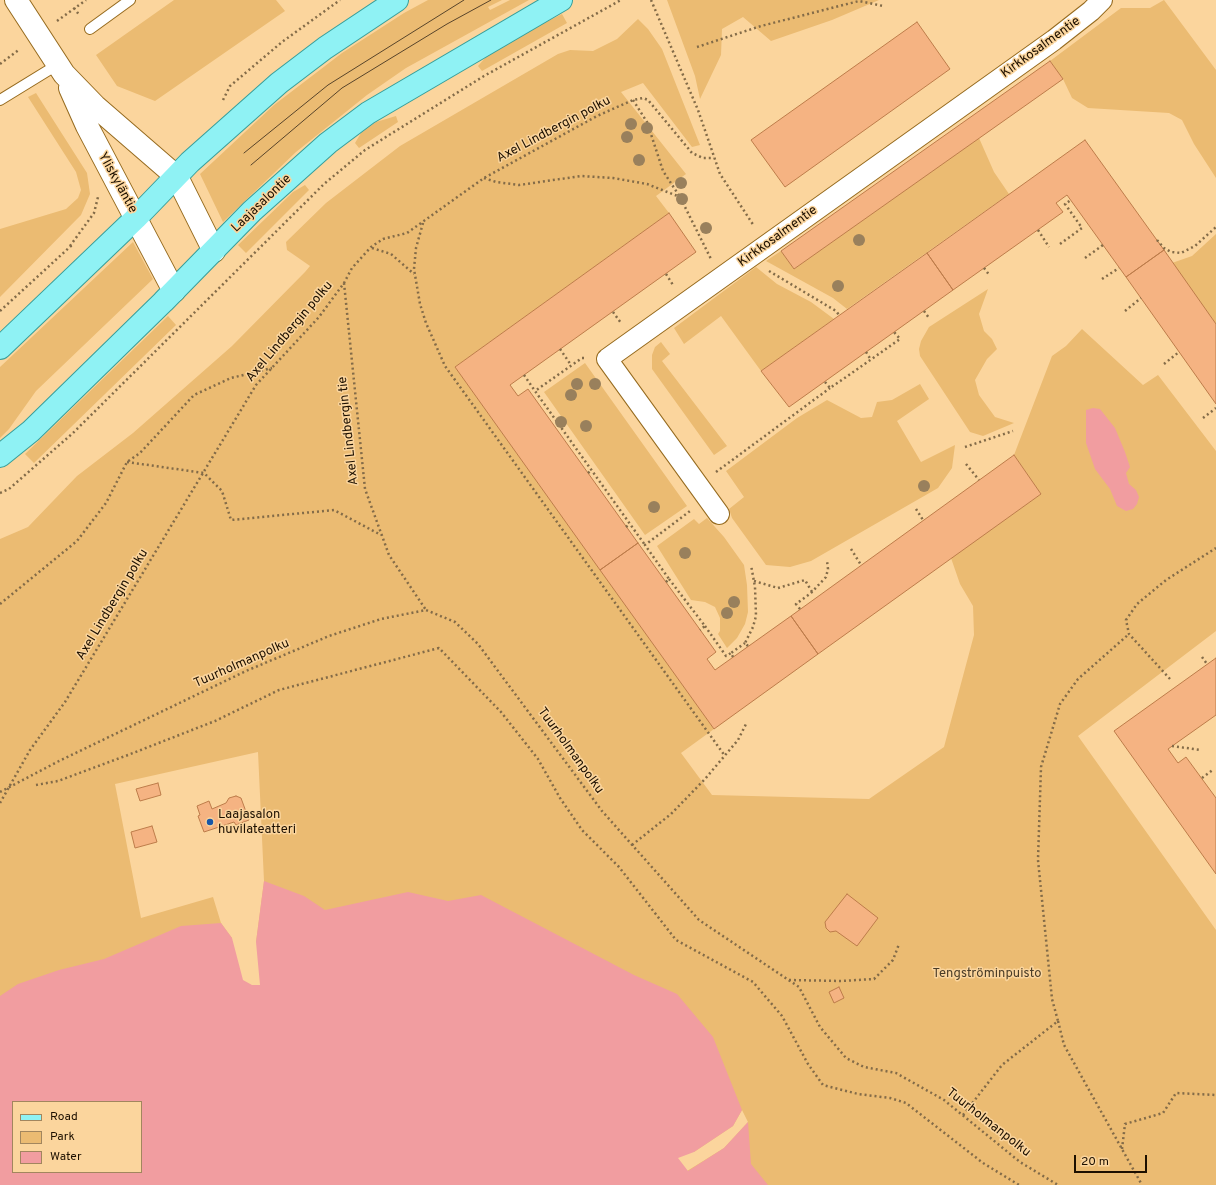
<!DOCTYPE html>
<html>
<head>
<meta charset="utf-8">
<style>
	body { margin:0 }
	#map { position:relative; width:1216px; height:1185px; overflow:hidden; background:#fbd59d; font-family:Overpass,sans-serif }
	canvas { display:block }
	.legend { position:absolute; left:12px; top:1101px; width:130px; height:72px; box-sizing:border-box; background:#fbd59d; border:1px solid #a2865e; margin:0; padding:5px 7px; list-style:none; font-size:12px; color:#1d1000 }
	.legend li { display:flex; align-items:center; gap:8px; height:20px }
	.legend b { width:20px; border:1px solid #a2865e }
	.scale { position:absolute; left:1074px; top:1155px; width:73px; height:18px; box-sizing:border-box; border:2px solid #1d1000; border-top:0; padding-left:5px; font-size:12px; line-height:14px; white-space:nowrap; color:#1d1000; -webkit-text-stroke:3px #fbd59d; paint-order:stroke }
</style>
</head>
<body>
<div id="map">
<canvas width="1216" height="1185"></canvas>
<ul class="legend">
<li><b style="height:5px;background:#8ff2f4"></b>Road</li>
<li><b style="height:11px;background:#ebbb72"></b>Park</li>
<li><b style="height:11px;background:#f19da0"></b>Water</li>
</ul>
<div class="scale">20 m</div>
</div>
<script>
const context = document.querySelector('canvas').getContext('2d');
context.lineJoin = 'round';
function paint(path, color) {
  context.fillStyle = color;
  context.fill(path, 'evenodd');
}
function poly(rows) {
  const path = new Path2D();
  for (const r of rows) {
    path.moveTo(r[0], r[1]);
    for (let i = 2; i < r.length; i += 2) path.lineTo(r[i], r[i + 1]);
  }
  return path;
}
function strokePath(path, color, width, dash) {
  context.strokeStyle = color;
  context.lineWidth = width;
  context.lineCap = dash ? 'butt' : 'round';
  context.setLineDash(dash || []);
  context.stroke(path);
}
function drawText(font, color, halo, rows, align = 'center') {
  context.font = font + ' Overpass,sans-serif';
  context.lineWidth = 3;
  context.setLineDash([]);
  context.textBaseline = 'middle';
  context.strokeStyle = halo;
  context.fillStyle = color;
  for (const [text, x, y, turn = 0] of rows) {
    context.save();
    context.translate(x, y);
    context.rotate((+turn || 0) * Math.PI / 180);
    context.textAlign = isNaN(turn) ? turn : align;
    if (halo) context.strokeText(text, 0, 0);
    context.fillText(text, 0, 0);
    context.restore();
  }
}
paint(poly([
	[174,0,276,0,285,11,155,101,117,86,96,55],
	[428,0,502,0,488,7,490,10,510,0,529,0,406,68,367,95,296,152,223,222,200,174,274,105,342,53,404,13],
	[667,0,879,0,832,20,771,41,743,17,722,29,721,55,700,99,695,76],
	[1164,0,1216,70,1216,178,1194,144,1182,120,1169,113,1088,108,1072,98,1063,79,1050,61,1121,8,1150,8],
	[562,14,567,23,482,71,478,66,493,49],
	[638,19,648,29,662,49,700,145,692,147,643,83,621,92,686,174,656,196,669,213,455,367,714,729,681,753,712,795,869,799,944,747,974,635,973,606,960,584,951,558,1041,494,1014,455,1052,356,1066,346,1082,329,1143,385,1158,375,1216,451,1216,631,1078,736,1216,930,1216,1185,695,1185,687,1171,724,1148,748,1122,742,1110,733,1126,694,1152,256,942,264,881,258,752,115,784,141,918,213,897,221,923,232,938,0,1067,0,539,28,527,77,476,133,433,232,346,305,272,310,266,287,250,286,242,326,203,400,146,558,54,570,50,593,51,617,39],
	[36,93,87,173,90,194,81,215,0,297,0,229,66,209,78,198,81,190,76,172,28,97],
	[396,116,398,122,359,148,355,143,361,133,376,122],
	[979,138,994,172,1009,194,847,309,833,298,766,261,781,251,794,269],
	[305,185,309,190,246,253,238,245,293,192],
	[1216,234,1216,324,1172,263,1192,256],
	[133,242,153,279,36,391,9,429,0,438,0,367],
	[756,267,777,284,811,302,834,319,761,371,721,316,684,344,674,328],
	[988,289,979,314,984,331,992,339,997,349,987,359,975,380,979,395,995,417,1014,423,983,436,970,432,920,356,919,349,921,341,929,327],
	[168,316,176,325,34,463,25,454],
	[661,342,670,354,662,361,727,446,714,455,652,369,652,355,655,347],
	[585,363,687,506,645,535,544,392],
	[920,384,929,399,897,421,921,462,955,445,952,468,938,488,811,561,790,567,766,565,732,518,729,509,744,497,726,471,797,418,827,400,861,418,872,417,877,402,892,400],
	[707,518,724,537,744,565,747,585,748,612,745,624,737,638,727,648,718,634,720,631,720,618,715,607,705,602,691,600,657,546,694,519,699,524]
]), '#ebbb72');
paint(poly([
	[1093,408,1100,409,1115,428,1125,452,1130,467,1126,473,1129,484,1136,490,1139,497,1137,504,1133,509,1126,511,1117,506,1110,489,1095,469,1086,443,1086,410],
	[264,881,304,896,325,910,408,892,448,901,481,895,634,975,677,994,713,1037,742,1110,733,1126,694,1152,678,1158,688,1171,724,1148,748,1122,751,1164,768,1185,0,1185,0,996,18,984,59,970,104,959,181,926,221,923,232,938,243,980,252,985,260,985,256,942],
	[13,1102,141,1102,141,1172,13,1172]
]), '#f19da0');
const building = poly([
	[917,22,950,69,785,187,751,140,917,22],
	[1050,61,1063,79,794,269,781,251,1050,61],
	[1085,140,1164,250,1126,277,1067,195,1056,203,1063,212,953,290,927,253,1085,140],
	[669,213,696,252,510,385,518,396,528,389,638,543,600,570,455,367,669,213],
	[1164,250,1216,324,1216,404,1126,277,1164,250],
	[927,253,953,290,789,407,761,371,927,253],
	[1014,455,1041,494,818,654,791,616,1014,455],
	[638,543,716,652,707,659,715,670,791,616,818,654,714,729,600,570,638,543],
	[1216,658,1216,715,1168,749,1178,763,1186,757,1216,798,1216,874,1114,731,1216,658],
	[158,783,161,795,140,801,136,789,158,783],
	[236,796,241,798,249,820,236,825,234,822,204,832,198,816,200,815,197,806,209,801,212,809,226,803,229,798,236,796],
	[152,826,157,842,135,848,131,832,152,826],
	[847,894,878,918,857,946,836,931,830,932,826,928,825,922,847,894],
	[839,987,844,998,834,1003,829,992,839,987]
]);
paint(building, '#f5b382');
strokePath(building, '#bd7c4a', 1);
const lane = poly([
	[90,29,130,0],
	[0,100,57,65]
]);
const street = poly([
	[719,514,607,359,1054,40,1091,11,1102,0]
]);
const secondary = poly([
	[16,0,64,74,95,106,177,177,214,251],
	[70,88,87,126,174,291]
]);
const primary = poly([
	[0,348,136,218,190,162,279,83,325,48,397,0],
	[0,456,31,431,163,302,252,211,328,143,368,113,561,0]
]);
strokePath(lane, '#966b1f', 12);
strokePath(street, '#966b1f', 22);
strokePath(secondary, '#966b1f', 24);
strokePath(primary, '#379e9a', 24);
strokePath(poly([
	[651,0,698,110,720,174,754,226],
	[74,8,80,16],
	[57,21,86,0],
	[697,47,761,26,859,1,883,6],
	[0,64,20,49],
	[223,100,230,86,282,42,340,0],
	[633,100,647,122,663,171,680,197,711,259],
	[484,178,496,182,519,185,581,176,613,178,647,184,680,197],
	[423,223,416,248,414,269,420,304,426,323,445,366,725,756],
	[1038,230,1049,247],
	[1157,240,1164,248,1171,252,1181,253,1195,246,1216,227],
	[1060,244,1082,228,1065,204,1071,200],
	[70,246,94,213,98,197],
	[372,248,391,254,414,274],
	[1085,258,1103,245],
	[984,268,990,276],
	[769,271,836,311,839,315],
	[666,274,673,285],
	[1102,279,1119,268],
	[344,283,365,489,389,555,426,610],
	[0,311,72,245],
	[924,311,929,318],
	[1125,311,1141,298],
	[613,312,621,323],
	[560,349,571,365],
	[866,352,871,360],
	[584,358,582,358,535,391,645,545],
	[1164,364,1179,352],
	[524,375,535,391],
	[825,382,830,388,849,375,900,339,894,332],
	[1203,418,1216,408],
	[965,447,1013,431],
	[127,462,204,473,222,491,231,520,334,510,381,535],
	[966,464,979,480],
	[716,472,830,388],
	[588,473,592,470],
	[0,493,9,489,73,433,324,184,365,150,484,76,621,0],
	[916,509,923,520],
	[626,527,630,524],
	[851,549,861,565],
	[669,579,705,626,700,630],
	[754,581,778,588,805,580,812,592],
	[666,582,669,579,645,545,690,511],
	[0,604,77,541,106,503,127,462,140,453,194,395,231,378,272,368],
	[800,609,796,604,811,593,826,577,828,569,827,561],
	[705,626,726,656,731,653],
	[748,646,745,643,753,627,756,616,755,587,751,565],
	[733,657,731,653,745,643],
	[1202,657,1207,664],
	[1170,679,1129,634,1126,620,1137,604,1166,580,1216,548],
	[1172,746,1201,750],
	[1202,778,1214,769],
	[36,785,58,781,128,755,215,721,279,690,439,648,501,712,538,759,560,798,582,830,619,867,676,940,753,982,782,1016,808,1064,823,1085,858,1094,890,1098,906,1103,983,1163,1019,1185],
	[0,792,59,761,246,671,329,636,381,619,426,610,455,622,478,644,602,811,699,920,799,987,820,1027,846,1058,864,1067,896,1073,944,1100,1020,1162,1058,1185],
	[0,803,30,750,65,702,256,385,319,317,344,283,352,268,371,247,383,239,407,233,484,178,597,116,633,100,643,98,648,100,692,153,703,158,714,158],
	[632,845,671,814,705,779,738,740,747,722],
	[789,980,841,981,874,979,893,960,899,944],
	[1058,1021,1064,1045,1142,1185],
	[963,1115,1002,1065,1058,1021,1052,999,1038,860,1041,767,1060,704,1078,679,1129,634],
	[1122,1149,1125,1124,1163,1113,1176,1093,1216,1095]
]), '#836b48', 2.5, [2, 3]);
strokePath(lane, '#fff', 10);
strokePath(street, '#fff', 20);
strokePath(secondary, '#fff', 22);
strokePath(primary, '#8ff2f4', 22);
strokePath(poly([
	[244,153,328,85,464,0],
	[251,165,342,88,447,24,491,0]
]), '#58442a', 1);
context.fillStyle = '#99805c';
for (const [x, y] of [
	[631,124],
	[647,128],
	[627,137],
	[639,160],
	[681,183],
	[682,199],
	[706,228],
	[859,240],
	[838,286],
	[577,384],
	[595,384],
	[571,395],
	[561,422],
	[586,426],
	[924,486],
	[654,507],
	[685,553],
	[734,602],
	[727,613]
]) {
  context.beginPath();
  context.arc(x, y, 6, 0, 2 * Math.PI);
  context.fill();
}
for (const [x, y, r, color] of [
	[210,822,4,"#1856a7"]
]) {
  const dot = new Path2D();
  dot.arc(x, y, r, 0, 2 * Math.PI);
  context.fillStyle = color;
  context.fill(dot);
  strokePath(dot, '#fbd59d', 1.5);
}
drawText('13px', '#1d1000', '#fbd59d', [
	["Kirkkosalmentie",1041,48,-36],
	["Axel Lindbergin polku",554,130,-28],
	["Yliskyläntie",117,183,61],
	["Laajasalontie",262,204,-44],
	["Kirkkosalmentie",778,237,-36],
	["Axel Lindbergin polku",290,332,-50],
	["Axel Lindbergin tie",349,431,-96],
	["Axel Lindbergin polku",113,605,-59],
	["Tuurholmanpolku",242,664,-24],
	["Tuurholmanpolku",570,751,54],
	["Tuurholmanpolku",988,1123,38]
]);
drawText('13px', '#1d1000', '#fbd59d', [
	["Laajasalon",218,815],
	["huvilateatteri",218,830]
], 'left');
drawText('13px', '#493b26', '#fbd59d', [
	["Tengströminpuisto",987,974]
]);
</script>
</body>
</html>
